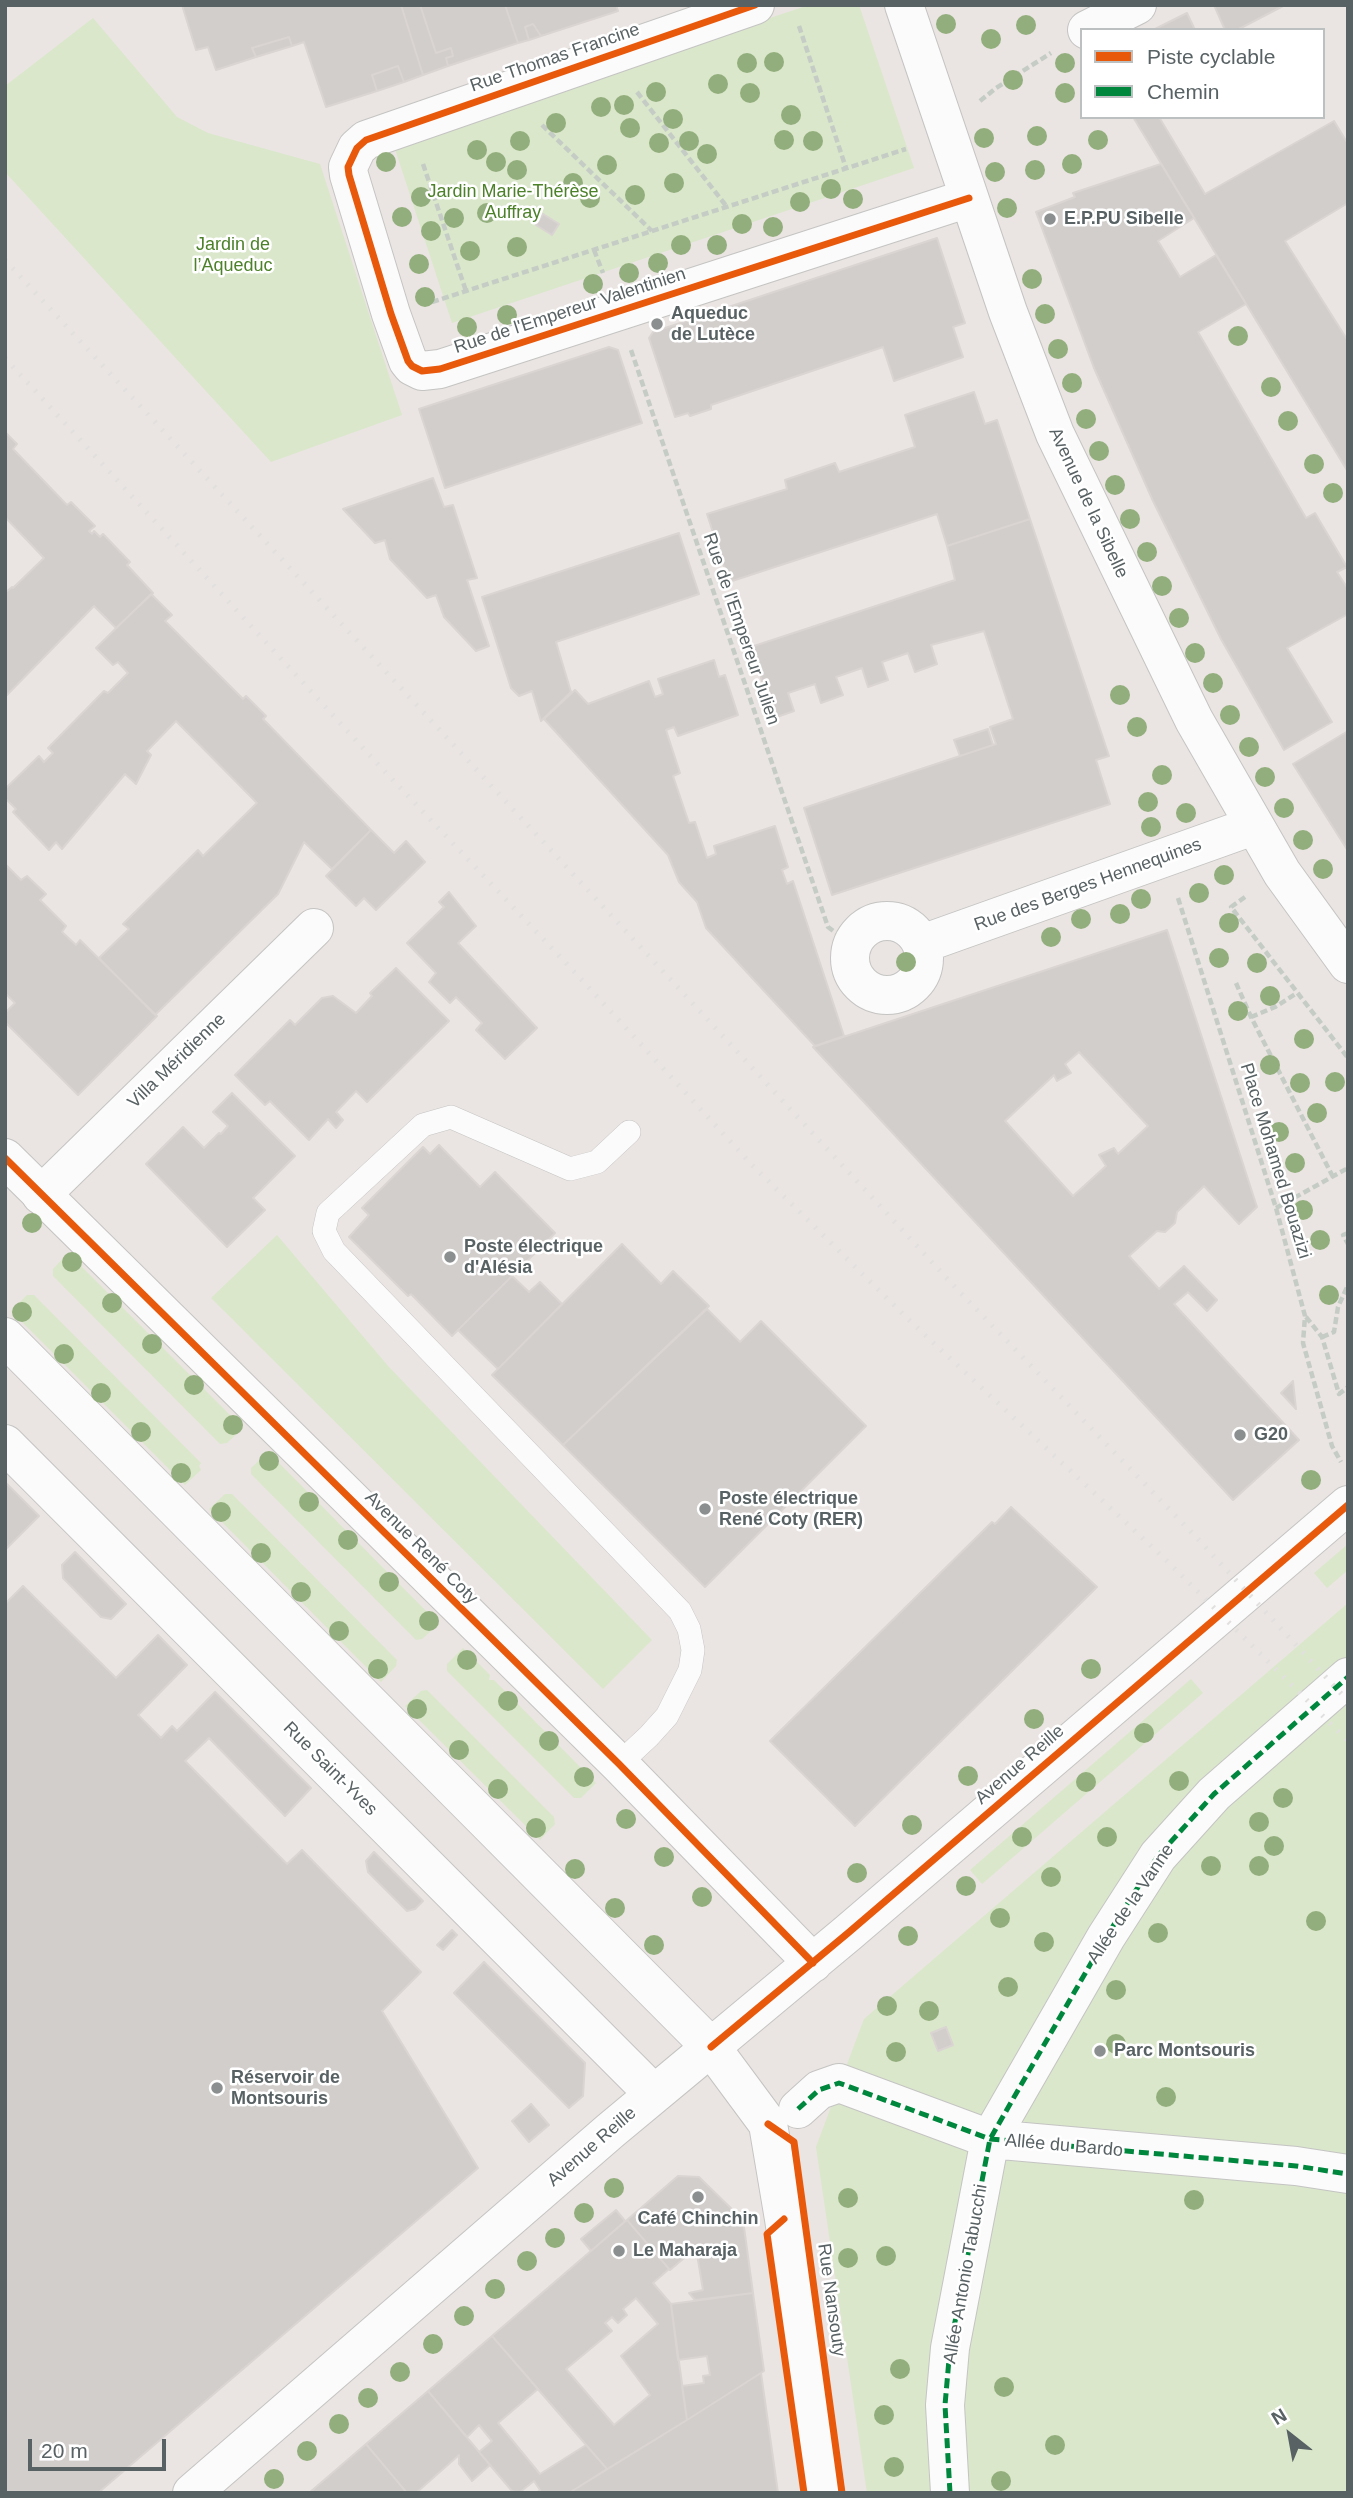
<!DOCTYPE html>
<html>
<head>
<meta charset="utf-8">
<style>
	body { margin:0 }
	#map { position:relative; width:1353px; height:2498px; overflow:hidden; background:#eae5e2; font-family:Arial,sans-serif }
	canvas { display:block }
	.frame { position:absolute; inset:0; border:7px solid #586163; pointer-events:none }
	.legend { position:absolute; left:1080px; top:28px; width:245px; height:91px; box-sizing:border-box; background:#fff; border:2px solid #bcc0c1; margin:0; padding:9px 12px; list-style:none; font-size:21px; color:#586163 }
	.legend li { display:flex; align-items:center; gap:14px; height:35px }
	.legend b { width:35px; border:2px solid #bcc0c1 }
	.north { position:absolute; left:1255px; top:2400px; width:70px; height:70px; -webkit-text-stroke:5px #fff; paint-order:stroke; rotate:329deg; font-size:19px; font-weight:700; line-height:28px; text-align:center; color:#586163 }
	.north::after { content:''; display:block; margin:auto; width:24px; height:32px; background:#586163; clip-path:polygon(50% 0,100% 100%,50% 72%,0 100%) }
	.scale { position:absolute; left:28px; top:2439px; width:138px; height:32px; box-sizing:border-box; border:4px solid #586163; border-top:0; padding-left:9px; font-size:21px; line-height:24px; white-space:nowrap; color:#586163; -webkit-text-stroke:5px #fff; paint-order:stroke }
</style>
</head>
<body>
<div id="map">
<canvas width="1353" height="2498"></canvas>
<div class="frame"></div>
<ul class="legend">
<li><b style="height:9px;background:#e8590c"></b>Piste cyclable</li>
<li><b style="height:9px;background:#00873e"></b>Chemin</li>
</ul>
<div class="north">N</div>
<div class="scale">20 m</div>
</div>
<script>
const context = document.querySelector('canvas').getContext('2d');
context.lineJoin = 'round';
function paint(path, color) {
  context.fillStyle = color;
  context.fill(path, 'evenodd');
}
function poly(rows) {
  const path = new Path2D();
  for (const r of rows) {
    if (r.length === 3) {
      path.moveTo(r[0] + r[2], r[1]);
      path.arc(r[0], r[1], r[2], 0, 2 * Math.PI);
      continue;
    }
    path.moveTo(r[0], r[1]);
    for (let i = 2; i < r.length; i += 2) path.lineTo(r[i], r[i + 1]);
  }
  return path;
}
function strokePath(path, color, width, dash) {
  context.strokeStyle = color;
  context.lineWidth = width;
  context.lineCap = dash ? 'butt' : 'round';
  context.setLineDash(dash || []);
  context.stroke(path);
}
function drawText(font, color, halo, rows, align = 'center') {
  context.font = font + ' Arial,sans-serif';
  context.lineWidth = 5;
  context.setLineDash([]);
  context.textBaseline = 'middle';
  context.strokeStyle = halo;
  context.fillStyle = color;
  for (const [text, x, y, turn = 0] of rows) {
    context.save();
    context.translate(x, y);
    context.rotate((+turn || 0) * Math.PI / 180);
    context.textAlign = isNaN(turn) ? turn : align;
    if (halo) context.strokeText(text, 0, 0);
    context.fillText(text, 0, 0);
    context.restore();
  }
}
paint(poly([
	[809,5,859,5,914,168,452,323,393,143],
	[93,18,177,117,208,133,320,164,402,415,271,462,5,172,5,86],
	[277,1235,389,1367,652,1640,603,1689,211,1298],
	[68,1253,243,1428,227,1443,220,1444,53,1276,53,1269],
	[27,1295,34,1295,201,1463,199,1466,201,1470,185,1485,11,1311],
	[268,1452,439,1624,422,1639,416,1640,251,1474,251,1468],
	[225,1494,232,1494,397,1660,396,1666,381,1682,209,1509],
	[1348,1544,1348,1570,1327,1588,1314,1573],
	[1348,1603,1348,2493,867,2493,816,2147,864,2019],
	[463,1648,490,1675,489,1680,494,1680,596,1783,581,1798,574,1798,447,1671,447,1664],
	[1191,1679,1203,1693,982,1884,970,1870],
	[427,1690,554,1817,555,1824,540,1840,405,1706,421,1691]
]), '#dae7cb');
const building = poly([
	[182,5,401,5,423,75,404,82,398,66,372,75,377,91,326,107,304,42,292,46,289,37,252,48,256,57,216,70,208,47,196,50,182,5],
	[401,5,420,5,436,53,451,48,453,56,446,58,448,66,423,75,401,5],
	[420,5,505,5,518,43,448,66,446,58,453,56,451,48,436,53,420,5],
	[505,5,616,5,618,11,541,36,533,24,525,27,529,40,518,43,505,5],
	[1214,5,1285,5,1237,30,1225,30,1214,5],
	[1187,13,1195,30,1153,30,1187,13],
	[533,24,541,36,529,40,525,27,533,24],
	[289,37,292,46,256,57,252,48,289,37],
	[398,66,404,82,377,91,372,75,398,66],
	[1133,117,1159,117,1205,194,1334,121,1348,144,1348,203,1285,241,1348,341,1348,472,1133,117],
	[1161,164,1194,218,1158,241,1180,277,1216,255,1246,304,1198,332,1306,518,1315,513,1347,567,1337,572,1348,589,1348,614,1287,648,1332,722,1284,750,1221,639,1153,501,1094,368,1036,212,1075,197,1073,193,1161,164],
	[543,214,559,224,552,235,536,225,543,214],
	[937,238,965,323,953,327,963,357,894,381,883,347,711,405,711,409,690,416,688,413,675,417,649,338,653,332,937,238],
	[609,347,618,350,642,423,445,488,419,409,609,347],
	[974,392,985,424,997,420,1030,519,947,546,937,514,729,582,707,514,787,489,785,480,835,463,839,472,915,447,905,415,974,392],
	[5,432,17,444,13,449,67,505,71,502,95,526,89,531,92,534,94,531,100,537,103,534,130,562,127,565,153,593,116,628,94,606,5,697,5,593,12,587,13,588,44,558,5,517,5,432],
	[433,478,444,507,453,505,477,578,467,580,489,646,476,651,444,617,436,595,427,598,390,559,385,540,375,543,343,509,433,478],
	[1030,519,1109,756,1096,760,1110,804,832,895,804,808,996,744,990,727,1013,719,984,631,931,645,937,664,915,672,908,653,882,662,888,680,868,687,862,668,836,677,843,695,821,703,815,684,788,693,794,711,774,718,751,647,955,580,947,546,1030,519],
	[679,533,699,594,556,642,571,692,541,721,532,691,519,696,511,688,482,597,679,533],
	[151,594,172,615,165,621,243,699,246,696,266,716,263,719,371,830,332,869,304,842,278,894,155,1015,99,958,129,929,123,924,198,850,203,856,257,803,176,721,147,751,151,755,136,784,125,774,62,849,56,842,49,850,13,812,16,809,5,798,5,789,39,756,44,762,53,753,48,748,104,691,108,693,128,673,118,662,113,665,96,648,151,594],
	[714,660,719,677,725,675,738,715,678,736,674,727,666,730,680,773,673,776,689,823,695,822,707,858,716,854,714,846,775,826,788,867,782,870,787,884,793,881,844,1036,815,1046,706,928,697,902,679,882,668,855,544,719,575,690,588,704,649,681,655,697,663,694,658,679,714,660],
	[988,729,993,745,960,756,954,740,988,729],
	[1348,731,1348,851,1293,764,1348,731],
	[371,830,394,853,406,841,425,862,376,910,364,898,356,906,326,876,371,830],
	[5,864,21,880,27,876,46,894,40,900,66,926,62,932,76,945,80,940,157,1016,78,1095,5,1022,5,1013,15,1003,5,993,5,864],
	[449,892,476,926,458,943,537,1028,505,1059,476,1030,482,1023,456,997,450,1003,429,982,436,973,407,943,444,907,439,902,449,892],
	[1167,930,1257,1207,1239,1224,1204,1186,1177,1212,1175,1223,1165,1232,1157,1231,1129,1256,1159,1289,1184,1266,1217,1300,1207,1311,1188,1292,1174,1304,1299,1440,1233,1500,813,1047,1167,930],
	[1079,1052,1148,1126,1118,1154,1114,1148,1099,1155,1106,1166,1073,1196,1005,1121,1054,1075,1057,1081,1071,1073,1065,1064,1079,1052],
	[396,968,449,1021,367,1102,356,1091,336,1112,343,1120,336,1128,328,1119,309,1140,270,1101,265,1105,235,1075,290,1020,295,1025,322,998,333,996,356,1013,372,996,370,993,396,968],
	[232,1093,295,1156,253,1198,265,1210,227,1247,146,1164,183,1127,204,1148,219,1133,221,1134,228,1126,213,1112,232,1093],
	[439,1145,480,1187,495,1172,555,1233,452,1336,411,1294,408,1296,349,1237,369,1215,362,1208,423,1147,430,1154,439,1145],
	[622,1244,661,1284,673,1271,709,1306,563,1445,492,1375,622,1244],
	[512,1276,529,1292,540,1282,562,1304,498,1369,458,1330,512,1276],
	[707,1309,740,1342,761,1321,866,1426,705,1587,563,1445,707,1309],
	[1293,1381,1296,1409,1281,1393,1293,1381],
	[5,1482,39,1516,5,1550,5,1482],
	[1011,1507,1097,1587,855,1826,770,1741,992,1522,995,1524,1011,1507],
	[75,1552,126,1604,111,1619,101,1617,63,1578,62,1565,75,1552],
	[23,1586,116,1678,158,1635,187,1665,138,1715,161,1738,172,1726,177,1731,215,1692,311,1788,285,1816,209,1738,185,1761,287,1864,302,1850,421,1972,382,2011,478,2168,98,2493,5,2493,5,1604,23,1586],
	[374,1852,423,1901,415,1909,407,1911,368,1872,366,1861,374,1852],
	[452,1930,457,1935,443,1950,437,1945,452,1930],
	[484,1962,585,2063,583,2096,569,2108,454,1993,484,1962],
	[946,2027,953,2045,938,2051,931,2033,946,2027],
	[531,2104,549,2125,529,2142,512,2121,531,2104],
	[678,2176,699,2177,743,2220,753,2293,695,2300,689,2293,703,2290,696,2248,670,2270,627,2220,678,2176],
	[616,2210,625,2221,591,2251,581,2239,616,2210],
	[627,2220,669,2269,653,2283,671,2304,687,2420,607,2469,492,2336,627,2220],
	[636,2298,658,2324,621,2356,650,2395,614,2425,566,2369,612,2331,605,2323,612,2317,618,2323,627,2315,623,2309,636,2298],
	[753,2293,764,2371,687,2420,682,2386,704,2383,703,2376,710,2375,707,2356,678,2360,671,2304,753,2293],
	[492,2336,538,2389,498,2423,540,2474,586,2445,607,2469,569,2493,537,2493,540,2490,534,2481,519,2493,512,2491,479,2452,492,2441,479,2425,467,2437,428,2391,492,2336],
	[761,2373,778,2493,569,2493,687,2420,761,2373],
	[428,2391,490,2465,472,2481,459,2464,459,2455,416,2493,407,2493,366,2444,428,2391],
	[366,2444,407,2493,309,2493,366,2444]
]);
paint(building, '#d2cecc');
strokePath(building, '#dad4d2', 2);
const lane = poly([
	[619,1764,649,1736,667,1716,690,1670,693,1650,689,1629,680,1611,334,1251,324,1231,328,1213,423,1125,451,1117,570,1169,597,1162,629,1132]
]);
const street = poly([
	[755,5,366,140,357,148,348,167,349,175,391,314,408,361,412,366,422,371,440,369,969,198],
	[904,5,1008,312,1055,434,1194,720,1282,873,1348,964],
	[1087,30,1137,5],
	[887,958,37],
	[922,944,1253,826],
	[41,1195,314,928],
	[5,1444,654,2094],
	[798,2109,819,2090,839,2083,990,2139,1296,2166,1348,2174],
	[192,2493,610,2131,711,2047],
	[950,2493,945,2405,950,2348,990,2139,1106,1937,1158,1856,1214,1794,1348,1677]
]);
const secondary = poly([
	[5,1158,619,1764,813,1963],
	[5,1337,711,2047,768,2124,784,2219,825,2493],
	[711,2047,848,1933,1348,1505]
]);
strokePath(lane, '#c4c4c3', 24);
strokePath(street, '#c4c4c3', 40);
strokePath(secondary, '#c4c4c3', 40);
strokePath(poly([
	[799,26,846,168],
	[637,92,727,207],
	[980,101,996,88,1051,53],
	[542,125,652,231],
	[423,164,466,291],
	[594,250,603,273],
	[432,302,906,149],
	[631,350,828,927,852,945],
	[1245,897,1231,907,1348,1058],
	[1178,898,1276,1208,1305,1316,1303,1343,1332,1446,1341,1462],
	[1236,983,1251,1017,1333,1177],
	[1251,1017,1275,1007,1297,993],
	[1276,1208,1348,1168],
	[1348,1233,1343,1235,1348,1244],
	[1306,1317,1322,1337,1339,1394,1348,1387],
	[1322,1337,1334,1332,1338,1307,1348,1285]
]), '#c5ccc5', 4.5, [7, 3.5]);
strokePath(lane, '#fcfbfb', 23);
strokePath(street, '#fcfbfb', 38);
strokePath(secondary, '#fcfbfb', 38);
strokePath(poly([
	[5,260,953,1285,1195,1536,1348,1701],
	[5,358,374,760,580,978,751,1164,910,1321,1166,1560,1348,1741]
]), '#e1e0df', 5, [2, 9]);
strokePath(poly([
	[798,2109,819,2090,839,2083,990,2139,1296,2166,1348,2174],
	[950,2493,945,2405,950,2348,990,2139,1106,1937,1158,1856,1214,1794,1348,1677]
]), '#00873e', 5, [10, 5]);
strokePath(poly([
	[755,5,366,140,357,148,348,167,349,175,391,314,408,361,412,366,422,371,440,369,969,198],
	[5,1158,619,1764,813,1963],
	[711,2047,848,1933,1348,1505],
	[768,2124,794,2142,842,2493],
	[784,2219,767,2234,804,2493]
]), '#e8590c', 7);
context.fillStyle = '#93ae7d';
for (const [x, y] of [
	[946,24],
	[1026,25],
	[991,39],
	[774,62],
	[747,63],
	[1065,63],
	[1013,80],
	[718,84],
	[656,92],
	[750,93],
	[1065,93],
	[624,105],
	[601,107],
	[791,115],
	[673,119],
	[556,123],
	[630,128],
	[1037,136],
	[984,138],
	[784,140],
	[1098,140],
	[520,141],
	[689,141],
	[813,141],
	[659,143],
	[477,150],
	[707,154],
	[386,162],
	[496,162],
	[1072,164],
	[607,165],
	[517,170],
	[1035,170],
	[995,172],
	[573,183],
	[674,183],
	[831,189],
	[635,195],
	[421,197],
	[590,198],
	[853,199],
	[800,202],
	[1007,208],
	[487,213],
	[402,217],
	[454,218],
	[742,224],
	[773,227],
	[431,231],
	[681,245],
	[717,245],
	[517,247],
	[470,251],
	[658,263],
	[419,264],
	[629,273],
	[1032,279],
	[593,284],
	[425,297],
	[1045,314],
	[507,315],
	[467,327],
	[1238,336],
	[1058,349],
	[1072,383],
	[1271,387],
	[1086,419],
	[1288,421],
	[1099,451],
	[1314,464],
	[1115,485],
	[1333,493],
	[1130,519],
	[1147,552],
	[1162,586],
	[1179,618],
	[1195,653],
	[1213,683],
	[1120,695],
	[1230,715],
	[1137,727],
	[1249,747],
	[1162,775],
	[1265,777],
	[1148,802],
	[1284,808],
	[1186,813],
	[1151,827],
	[1303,840],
	[1323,869],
	[1224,875],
	[1199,893],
	[1141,899],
	[1120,914],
	[1081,919],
	[1229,923],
	[1051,937],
	[1219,958],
	[906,962],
	[1257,963],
	[1270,996],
	[1238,1011],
	[1304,1039],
	[1270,1065],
	[1335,1082],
	[1300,1083],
	[1317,1113],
	[1279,1132],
	[1295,1163],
	[1303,1210],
	[32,1223],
	[1320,1240],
	[72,1262],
	[1329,1295],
	[112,1303],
	[22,1312],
	[152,1344],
	[64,1354],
	[194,1385],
	[101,1393],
	[233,1425],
	[141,1432],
	[269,1461],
	[181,1473],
	[1311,1480],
	[309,1502],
	[221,1512],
	[348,1540],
	[261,1553],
	[389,1582],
	[301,1592],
	[429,1621],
	[339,1631],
	[467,1660],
	[378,1669],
	[1091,1669],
	[508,1701],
	[417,1709],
	[1034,1719],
	[1144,1733],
	[549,1741],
	[459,1750],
	[968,1776],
	[584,1777],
	[1179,1781],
	[1086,1782],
	[498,1789],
	[1283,1798],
	[626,1819],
	[1259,1822],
	[912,1825],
	[536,1828],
	[1022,1837],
	[1107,1837],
	[1274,1846],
	[664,1857],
	[1211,1866],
	[1259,1866],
	[575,1869],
	[857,1873],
	[1051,1877],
	[966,1886],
	[702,1897],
	[615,1908],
	[1000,1918],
	[1316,1921],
	[1158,1933],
	[908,1936],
	[1044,1942],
	[654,1945],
	[1008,1987],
	[1116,1990],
	[887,2006],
	[929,2011],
	[1116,2044],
	[896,2052],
	[1166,2097],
	[614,2188],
	[848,2198],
	[1194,2200],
	[584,2213],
	[555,2238],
	[886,2256],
	[848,2258],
	[527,2261],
	[495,2289],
	[464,2316],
	[433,2344],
	[900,2369],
	[400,2372],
	[1004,2387],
	[368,2398],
	[884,2415],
	[339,2424],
	[1055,2445],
	[307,2451],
	[894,2467],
	[274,2479],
	[1001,2481]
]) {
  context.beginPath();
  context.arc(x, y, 10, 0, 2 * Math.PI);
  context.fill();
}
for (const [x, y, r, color] of [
	[1050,219,7,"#8b8f8f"],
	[657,324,7,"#8b8f8f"],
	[450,1257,7,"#8b8f8f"],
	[1240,1435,7,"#8b8f8f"],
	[705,1509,7,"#8b8f8f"],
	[1100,2051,7,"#8b8f8f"],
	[217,2088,7,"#8b8f8f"],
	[698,2197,7,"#8b8f8f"],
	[619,2251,7,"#8b8f8f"]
]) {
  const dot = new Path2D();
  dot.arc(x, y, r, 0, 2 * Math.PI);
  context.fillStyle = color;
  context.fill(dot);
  strokePath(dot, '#fff', 2.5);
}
drawText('18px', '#586163', '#fff', [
	["Rue Thomas Francine",555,58,-19],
	["Rue de l'Empereur Valentinien",570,311,-18],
	["Avenue de la Sibelle",1088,503,65],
	["Rue de l'Empereur Julien",741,629,71],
	["Rue des Berges Hennequines",1088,885,-20],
	["Villa Méridienne",177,1061,-44],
	["Place Mohamed Bouazizi",1275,1161,73],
	["Avenue René Coty",421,1548,45],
	["Avenue Reille",1020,1765,-41],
	["Rue Saint-Yves",330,1769,45],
	["Allée de la Vanne",1131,1904,-56],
	["Allée du Bardo",1064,2146,5],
	["Avenue Reille",592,2147,-41],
	["Allée Antonio Tabucchi",966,2274,-80],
	["Rue Nansouty",831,2300,82]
]);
drawText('18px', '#4c812a', '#fff', [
	["Jardin Marie-Thérèse",513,192],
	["Auffray",513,213],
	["Jardin de",233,245],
	["l’Aqueduc",233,266]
]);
drawText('bold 18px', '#586163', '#fff', [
	["E.P.PU Sibelle",1064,219],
	["Aqueduc",671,314],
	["de Lutèce",671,335],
	["Poste électrique",464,1247],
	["d'Alésia",464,1268],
	["G20",1254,1435],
	["Poste électrique",719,1499],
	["René Coty (RER)",719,1520],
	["Parc Montsouris",1114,2051],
	["Réservoir de",231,2078],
	["Montsouris",231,2099],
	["Café Chinchin",698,2219,"center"],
	["Le Maharaja",633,2251]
], 'left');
</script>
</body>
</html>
